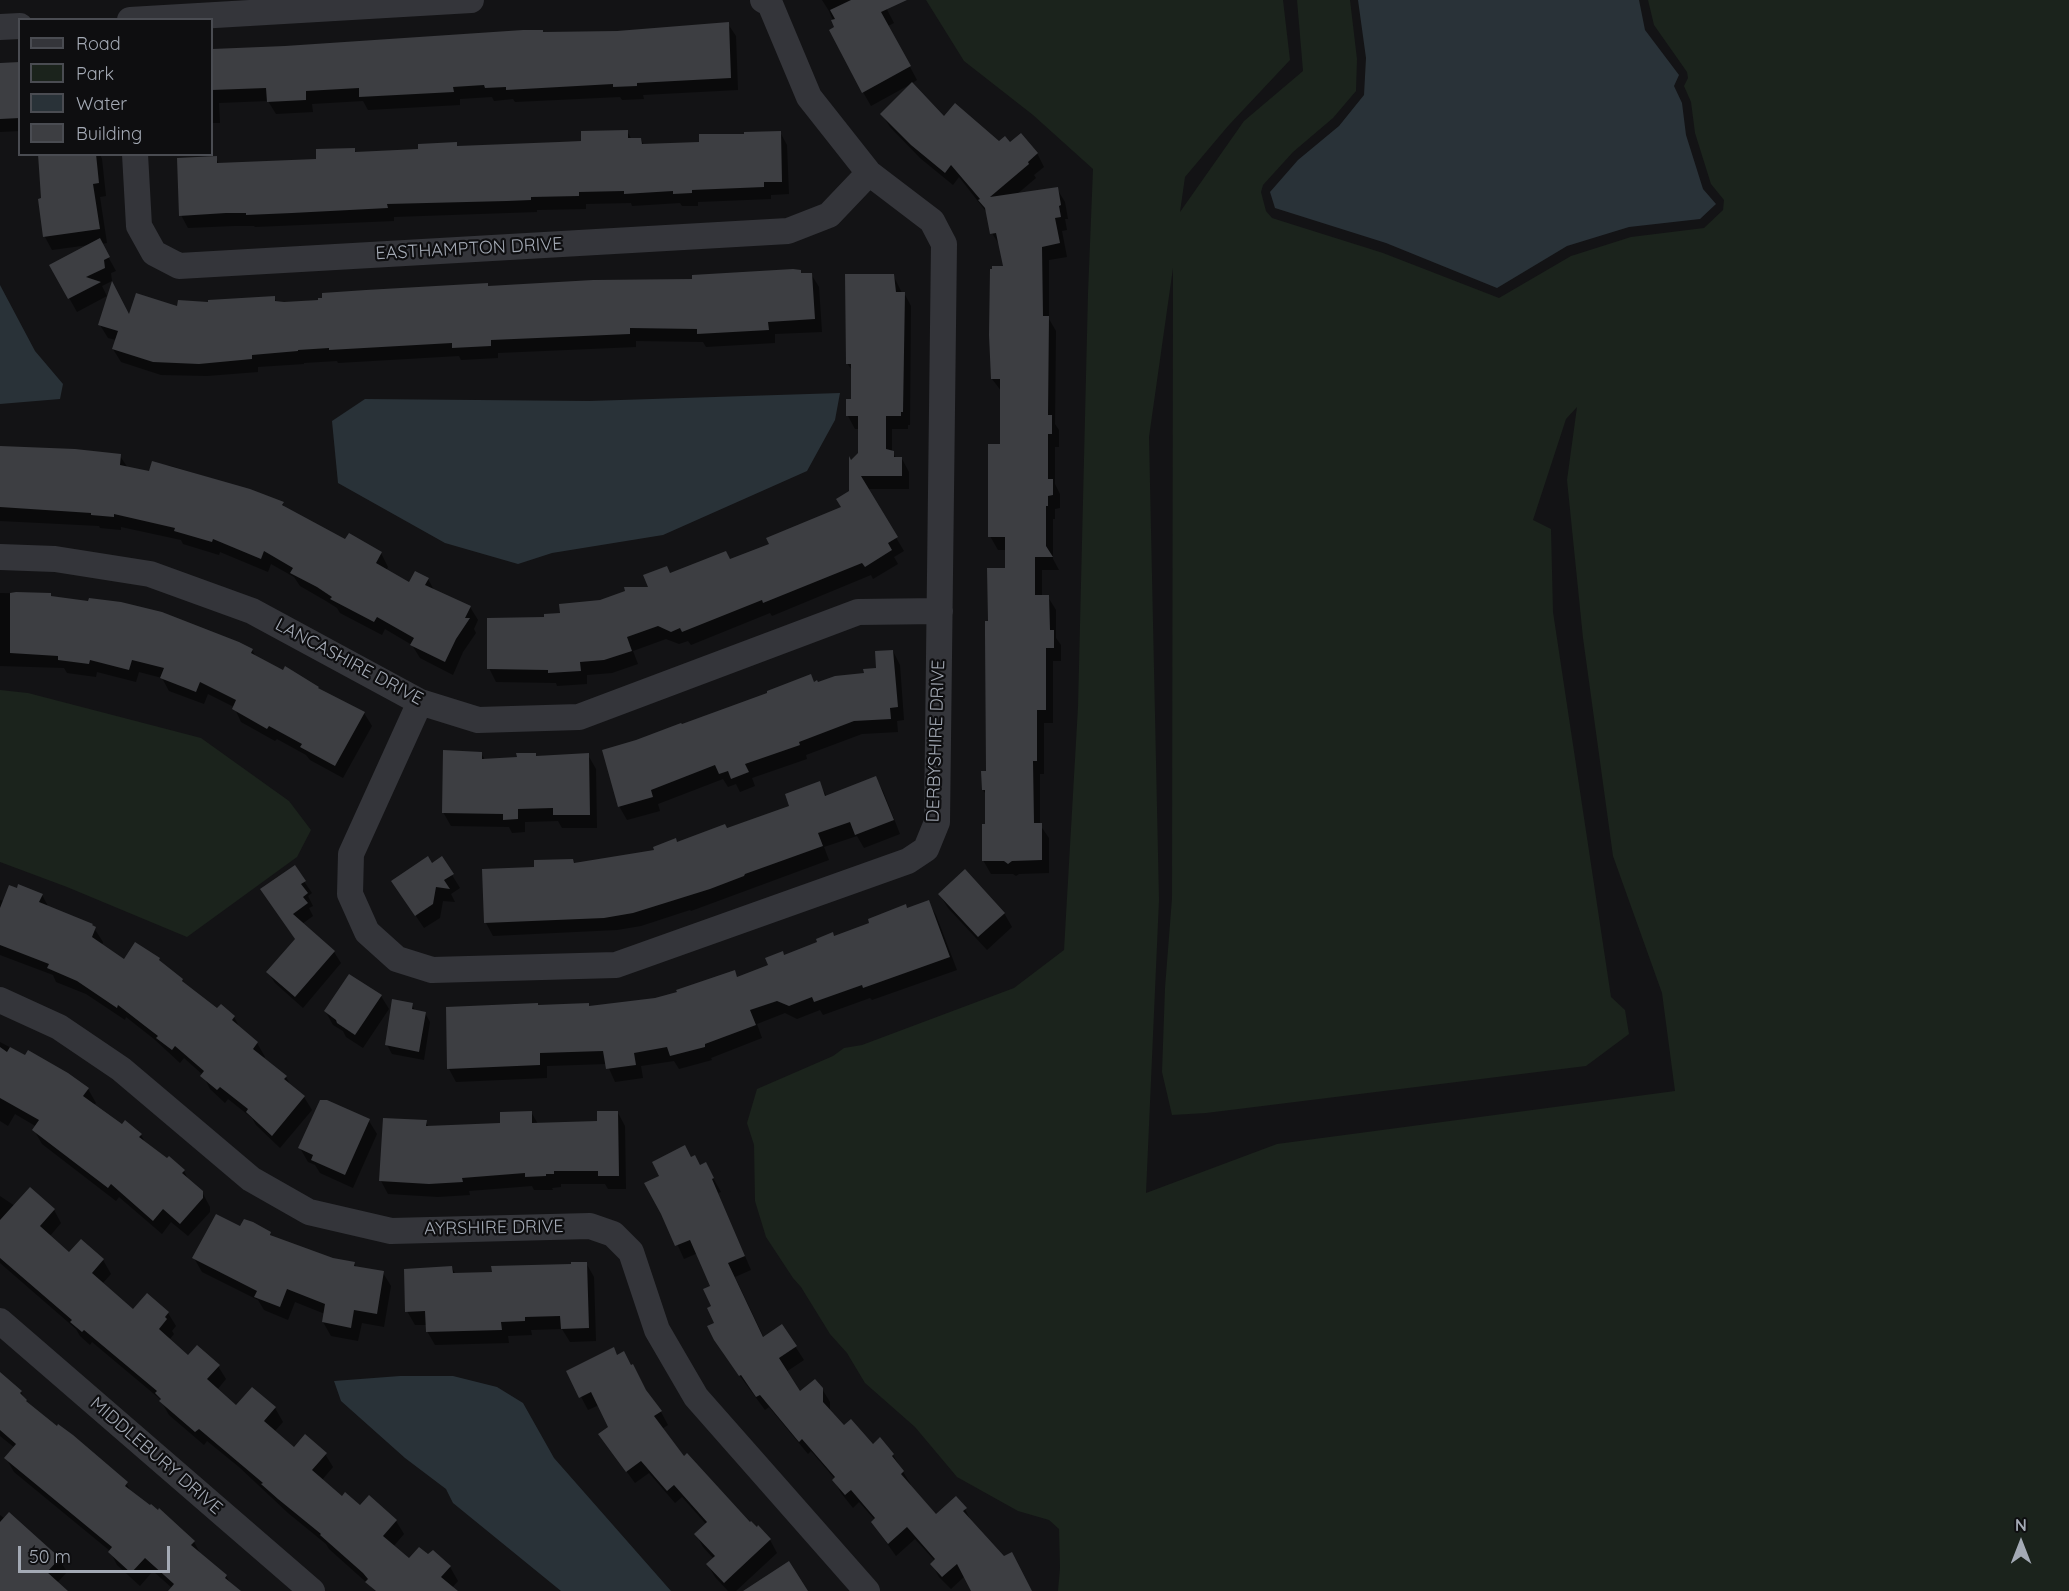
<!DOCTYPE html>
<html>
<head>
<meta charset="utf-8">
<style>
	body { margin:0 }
	#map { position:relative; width:2069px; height:1591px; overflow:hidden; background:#131315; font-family:Quicksand,sans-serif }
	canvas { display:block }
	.legend { position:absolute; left:18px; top:18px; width:195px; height:138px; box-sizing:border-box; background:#0e0e10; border:2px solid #4a4c52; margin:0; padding:8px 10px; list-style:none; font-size:18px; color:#a4aab5 }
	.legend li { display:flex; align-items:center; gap:12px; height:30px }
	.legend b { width:30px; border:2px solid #4a4c52 }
	.north { position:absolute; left:1991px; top:1513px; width:60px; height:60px; -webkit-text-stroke:4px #0e0e10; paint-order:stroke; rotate:0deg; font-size:16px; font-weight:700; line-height:24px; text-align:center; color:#a4aab5 }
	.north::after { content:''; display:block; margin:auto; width:21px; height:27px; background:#a4aab5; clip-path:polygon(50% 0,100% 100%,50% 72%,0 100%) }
	.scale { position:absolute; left:18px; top:1546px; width:152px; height:27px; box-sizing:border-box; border:3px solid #a4aab5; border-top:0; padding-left:8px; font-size:18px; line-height:21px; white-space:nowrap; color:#a4aab5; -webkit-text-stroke:4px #0e0e10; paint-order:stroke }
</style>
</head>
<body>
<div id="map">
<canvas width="2069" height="1591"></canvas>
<ul class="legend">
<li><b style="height:8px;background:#34353a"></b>Road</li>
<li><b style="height:16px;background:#1b231c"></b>Park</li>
<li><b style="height:16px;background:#293238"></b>Water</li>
<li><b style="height:16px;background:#3d3e42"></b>Building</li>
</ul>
<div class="north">N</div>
<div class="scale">50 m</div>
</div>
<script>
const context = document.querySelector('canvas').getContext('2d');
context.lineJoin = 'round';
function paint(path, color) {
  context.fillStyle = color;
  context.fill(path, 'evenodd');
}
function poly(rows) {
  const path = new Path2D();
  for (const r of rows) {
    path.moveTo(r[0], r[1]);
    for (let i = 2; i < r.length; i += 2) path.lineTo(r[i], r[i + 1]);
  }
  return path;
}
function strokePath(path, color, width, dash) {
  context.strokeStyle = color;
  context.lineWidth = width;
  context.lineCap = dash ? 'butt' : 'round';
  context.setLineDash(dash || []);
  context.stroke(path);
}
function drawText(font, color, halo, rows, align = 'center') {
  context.font = font + ' Quicksand,sans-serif';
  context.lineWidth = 4.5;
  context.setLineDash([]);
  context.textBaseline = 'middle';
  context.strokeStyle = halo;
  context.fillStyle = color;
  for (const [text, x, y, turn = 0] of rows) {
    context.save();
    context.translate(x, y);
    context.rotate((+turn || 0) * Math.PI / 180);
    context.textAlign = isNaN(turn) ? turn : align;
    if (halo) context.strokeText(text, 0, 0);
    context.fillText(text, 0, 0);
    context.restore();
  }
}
paint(poly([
	[926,0,1283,0,1290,60,1228,126,1185,177,1180,212,1244,121,1303,71,1297,0,1350,0,1357,59,1356,91,1333,118,1293,152,1263,185,1261,192,1266,211,1272,218,1383,253,1499,298,1571,256,1631,237,1704,228,1723,210,1724,200,1711,184,1695,133,1691,102,1684,86,1688,78,1687,72,1654,25,1648,0,2069,0,2069,1591,1058,1591,1060,1568,1059,1529,1049,1520,1018,1511,957,1477,915,1427,865,1383,847,1353,830,1334,801,1287,793,1278,766,1237,755,1201,754,1145,747,1123,757,1089,833,1056,844,1048,862,1045,1014,988,1064,950,1078,707,1088,293,1093,169,1033,115,964,61],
	[1173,268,1172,898,1165,988,1162,1072,1172,1115,1206,1113,1586,1066,1629,1034,1625,1010,1611,997,1553,612,1551,529,1533,520,1566,419,1577,407,1567,480,1583,638,1613,856,1662,993,1675,1091,1277,1144,1146,1193,1159,900,1149,437],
	[0,690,28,693,201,738,289,801,311,830,297,857,187,937,67,887,0,862]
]), '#1b231c');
paint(poly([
	[1358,0,1639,0,1645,30,1679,75,1674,86,1682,103,1686,135,1703,189,1716,204,1700,219,1629,227,1567,246,1497,288,1386,243,1275,208,1270,192,1298,160,1339,126,1364,95,1366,58],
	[0,285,35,351,63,384,60,399,0,404],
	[840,393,835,420,807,471,663,535,552,553,518,564,445,543,338,483,332,421,365,399,589,401],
	[400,1376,453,1376,497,1387,523,1403,554,1458,671,1591,561,1591,453,1503,446,1489,405,1458,341,1401,334,1381]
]), '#293238');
paint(poly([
	[822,0,882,0,894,23,888,26,917,80,911,84,945,118,999,143,1010,144,1037,153,1044,167,1034,175,1036,178,1016,195,1057,189,1065,202,1068,219,1065,219,1067,230,1062,231,1067,257,1049,260,1049,319,1056,331,1055,424,1059,430,1059,447,1055,447,1055,484,1060,494,1060,508,1055,509,1055,519,1053,519,1053,559,1059,570,1042,570,1042,597,1048,597,1056,610,1056,638,1061,645,1061,661,1053,661,1053,723,1044,723,1044,774,1040,774,1040,825,1049,838,1049,873,1019,874,1016,876,1013,874,991,874,983,860,987,825,987,796,983,790,987,773,990,622,1007,569,1007,550,998,550,990,536,1002,446,1002,392,992,379,1004,267,1000,246,992,233,988,214,959,177,953,185,920,158,890,127,882,114,911,84,871,106,863,92,829,11],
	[728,24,736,36,738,90,643,95,644,99,622,100,620,97,515,102,513,99,494,101,492,97,460,99,460,105,368,110,363,101,312,104,313,112,276,114,268,101,219,103,220,123,212,123,212,55,544,34,617,32],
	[20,63,20,131,0,132,0,67],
	[627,131,632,140,641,139,644,146,700,143,780,132,787,145,789,194,771,195,771,199,698,202,698,206,682,206,680,203,632,206,631,203,586,204,586,209,537,210,537,212,394,217,394,221,255,227,254,226,234,226,188,228,181,215,216,158,219,164,318,161,354,149,357,154,419,150,456,143,458,148,582,142],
	[39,154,100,154,102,159,106,196,100,197,107,243,101,244,116,271,111,273,112,281,102,286,107,296,77,312,51,266,89,245,52,250,45,237],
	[800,271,802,275,811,274,819,287,822,332,775,334,775,343,706,347,703,342,636,341,636,347,498,353,498,358,461,360,459,356,338,363,337,361,304,363,304,364,258,367,258,372,207,376,161,375,121,362,113,349,116,340,108,338,100,325,130,316,179,308,274,297,277,303,284,303,487,285,489,288,693,280],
	[893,275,902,293,904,293,911,306,910,425,908,425,908,429,892,429,892,452,897,459,902,459,909,472,909,489,867,489,904,551,894,557,898,564,873,579,871,575,772,616,770,613,691,645,688,641,679,644,666,639,633,651,638,664,612,673,587,675,587,684,557,686,556,683,496,682,489,668,545,619,650,589,670,575,730,561,771,544,843,508,850,492,859,453,859,429,855,429,848,416,853,401,853,372,847,363],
	[0,448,120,456,128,468,150,473,153,463,171,466,249,490,282,503,286,509,345,541,381,553,388,567,386,571,409,584,428,579,434,590,470,607,478,620,474,629,476,633,463,652,453,675,420,658,412,645,385,629,382,635,340,613,337,608,326,601,300,586,294,577,271,564,268,572,220,552,219,555,183,544,181,540,121,527,121,530,100,528,99,526,0,521],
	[0,593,50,594,52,598,252,650,256,657,364,713,372,726,343,778,310,760,306,755,277,739,275,741,241,722,234,707,208,694,204,704,169,691,162,678,139,672,136,682,97,672,96,677,67,673,64,668,0,666],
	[893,651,900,665,904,720,897,721,898,732,862,734,806,755,807,759,752,778,755,786,740,792,736,784,728,787,723,779,658,804,660,811,627,820,619,806,814,683,865,675,878,669],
	[481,753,485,760,588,755,596,769,597,828,562,828,558,821,525,822,525,832,512,833,509,827,451,826,443,812],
	[875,777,883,791,900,834,864,848,857,836,824,847,829,860,691,911,690,910,641,926,617,930,493,936,486,923,535,868,573,860,575,864,656,851,791,807,819,783,827,797],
	[294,867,312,893,308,896,313,906,309,908,313,916,302,924,334,952,341,963,303,1008,275,983,268,972,296,940,262,890],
	[452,875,460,888,451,894,455,902,443,901,440,918,424,928,401,894],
	[42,895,49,908,92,925,103,942,102,945,125,961,158,959,161,964,182,980,185,985,217,1010,234,1017,241,1030,257,1043,265,1057,263,1059,286,1077,291,1086,304,1097,312,1110,280,1148,256,1125,252,1118,228,1099,225,1103,210,1089,203,1075,184,1058,180,1063,154,1039,126,1017,125,1020,86,994,56,982,53,975,0,955,0,900,4,901],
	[940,895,1004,913,1012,927,987,950,948,908],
	[928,902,936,915,957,970,872,1000,870,998,823,1015,820,1010,797,1019,785,1013,757,1024,762,1038,711,1058,712,1060,679,1069,674,1061,641,1066,643,1078,615,1082,607,1064,547,1066,547,1078,456,1082,449,1069,538,1006,588,1005,590,1007,655,999,678,993,734,972,738,978,770,966,784,956],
	[381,996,389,1009,363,1048,346,1037,343,1031,333,1025,326,1012],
	[412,1005,416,1012,425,1013,430,1022,424,1060,392,1054,387,1045],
	[0,1042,88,1089,96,1103,94,1105,122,1126,141,1135,146,1144,184,1171,190,1183,202,1192,210,1207,210,1212,188,1236,171,1222,162,1234,119,1197,116,1201,42,1144,34,1130,37,1127,15,1114,8,1126,0,1121],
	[531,1112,538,1124,599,1123,618,1113,625,1126,626,1189,608,1189,605,1184,561,1184,561,1187,552,1188,553,1190,534,1190,532,1186,469,1191,470,1195,438,1197,388,1194,381,1181,426,1122,429,1128,502,1124],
	[369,1121,377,1134,353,1188,320,1173,315,1165,308,1162,300,1148],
	[691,1159,700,1167,705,1164,721,1192,718,1193,751,1270,735,1277,764,1338,782,1326,804,1360,786,1372,800,1393,822,1389,830,1402,830,1411,844,1427,873,1446,893,1455,911,1485,909,1486,936,1517,965,1509,972,1523,1032,1591,973,1591,965,1576,951,1589,939,1577,932,1564,935,1561,915,1539,896,1556,881,1535,873,1522,875,1520,859,1502,853,1508,841,1493,834,1480,835,1479,811,1451,808,1454,769,1407,765,1410,723,1353,713,1307,712,1287,698,1253,684,1259,663,1213],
	[0,1196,15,1206,54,1210,61,1223,50,1236,69,1254,103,1260,111,1274,102,1284,133,1311,168,1313,176,1326,172,1331,174,1334,169,1340,188,1357,218,1366,226,1379,217,1390,237,1407,252,1389,275,1408,283,1422,274,1432,294,1449,325,1454,333,1467,322,1480,342,1498,360,1507,396,1521,404,1534,393,1547,409,1560,428,1556,433,1552,450,1567,458,1581,452,1588,455,1591,376,1591,329,1549,326,1544,288,1513,239,1467,207,1441,204,1445,169,1415,160,1399,92,1342,90,1345,80,1336,76,1329,0,1263],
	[241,1228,270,1233,272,1237,332,1259,354,1263,357,1268,383,1273,391,1286,384,1327,362,1323,358,1341,331,1336,323,1322,325,1314,295,1302,288,1320,264,1310,258,1300,202,1272,194,1258],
	[586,1263,594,1277,596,1341,570,1342,562,1329,531,1330,532,1335,508,1336,509,1343,435,1345,427,1331,427,1325,415,1325,407,1311,452,1268,456,1275,493,1274],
	[617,1356,661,1412,668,1425,662,1429,683,1458,750,1524,770,1540,777,1553,736,1591,728,1591,715,1577,708,1565,714,1559,703,1547,696,1534,706,1524,682,1497,675,1503,649,1473,635,1483,600,1435,610,1428,599,1405,588,1410,568,1372],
	[0,1374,21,1392,28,1405,126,1483,132,1493,194,1542,201,1555,226,1576,232,1586,238,1591,170,1591,172,1588,153,1571,140,1586,117,1565,110,1551,14,1472,6,1458,15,1448,0,1436],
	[0,1515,59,1559,67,1572,57,1583,66,1591,0,1591]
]), '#0007');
paint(poly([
	[851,0,907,0,881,12,911,66,862,93,829,30,834,27,831,20,835,19,830,10],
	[729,22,731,78,637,83,637,86,613,87,613,84,506,90,506,87,485,88,484,85,453,87,454,92,359,97,359,88,306,91,306,100,267,102,266,88,212,90,212,49,285,46,523,30,543,30,543,32,617,31],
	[20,62,20,118,0,119,0,63],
	[912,82,944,116,955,103,999,141,1005,136,1010,142,1021,133,1038,153,1028,162,1029,164,990,197,1058,187,1061,205,1059,206,1061,217,1055,218,1060,243,1042,247,1043,316,1049,316,1048,415,1052,415,1052,434,1048,434,1048,479,1053,479,1053,495,1048,496,1048,506,1046,506,1046,546,1053,557,1035,557,1035,595,1049,595,1050,630,1054,630,1054,648,1046,648,1046,710,1037,710,1037,761,1033,761,1034,823,1042,823,1042,860,1012,861,1008,864,1004,861,982,861,982,824,985,824,985,790,982,790,981,771,986,771,985,635,985,621,988,621,987,568,1005,568,1005,537,988,537,988,444,1000,444,1000,379,991,379,989,335,990,269,992,269,992,266,1003,266,996,233,990,234,985,208,978,200,980,199,951,165,945,173,911,145,880,114],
	[628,130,628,138,641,138,642,144,699,142,699,134,744,134,744,132,781,131,782,182,764,182,764,187,692,190,692,193,673,194,673,191,624,194,624,191,579,192,579,196,531,197,531,200,507,201,387,204,388,208,292,213,246,215,246,213,226,213,179,216,177,158,217,156,217,163,316,159,316,149,355,148,355,152,418,149,418,144,457,142,457,146,559,142,581,141,581,131],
	[38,154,96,154,99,183,93,184,100,229,43,237,38,199,41,198],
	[100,238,110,257,104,260,105,268,86,277,101,282,68,299,49,265],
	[793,269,801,270,801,273,812,273,815,319,768,322,769,330,697,334,697,329,630,328,630,334,491,340,491,346,452,348,452,343,329,350,329,348,298,350,298,351,252,355,252,359,199,364,153,362,112,349,118,331,98,325,112,281,129,314,136,293,177,306,178,300,208,302,208,300,275,296,275,301,284,302,318,300,318,298,322,298,322,293,366,290,488,283,488,286,593,280,692,279,692,275],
	[845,274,894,274,896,292,905,292,903,412,901,412,901,416,886,416,886,449,894,451,894,457,902,457,902,476,861,476,898,537,888,543,892,550,865,567,862,563,763,603,762,600,682,632,680,628,671,632,658,626,627,637,632,651,604,660,580,662,581,671,548,673,548,670,487,669,487,618,544,617,544,614,560,613,559,604,600,600,625,591,624,587,648,587,643,575,667,566,670,573,726,551,730,559,769,544,766,538,841,507,836,499,849,491,849,456,851,460,858,453,858,416,846,416,846,399,851,399,851,364,846,364],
	[0,446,75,449,121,454,120,465,149,471,152,461,250,489,284,502,282,505,345,539,349,533,382,552,376,563,409,582,415,571,429,578,425,585,471,606,465,618,470,618,456,639,445,662,410,645,414,638,377,617,374,622,330,599,332,597,317,587,290,573,293,568,264,551,261,559,213,539,212,542,174,531,175,528,114,514,114,517,91,515,91,513,0,507],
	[16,592,51,593,51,596,88,601,89,598,121,602,162,612,239,642,253,649,251,653,283,670,285,666,319,687,318,688,365,712,335,766,300,747,302,744,269,726,267,729,232,709,236,700,200,682,196,692,160,678,164,668,132,660,129,670,90,660,89,664,58,660,58,656,10,653,10,593],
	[893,650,898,707,890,708,891,719,854,721,799,742,800,745,745,764,749,772,731,779,728,771,719,774,715,765,651,790,653,797,618,807,602,750,636,740,681,723,682,724,767,693,767,691,811,674,814,682,817,680,818,682,835,676,864,673,863,669,876,668,875,651],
	[443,750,482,752,482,759,517,757,516,753,536,753,536,756,589,753,590,815,553,815,553,808,518,809,518,819,503,820,503,814,442,813],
	[876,776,894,820,855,835,850,822,818,833,823,846,745,874,744,876,710,889,633,913,604,918,484,923,482,869,534,867,534,860,573,859,574,863,654,850,653,847,676,838,677,842,725,824,727,828,789,806,785,794,820,781,825,796],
	[428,856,432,863,442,856,454,874,444,880,450,889,436,887,433,904,415,916,391,881],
	[295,865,306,881,301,884,308,893,303,897,308,903,293,914,335,951,295,997,266,972,295,939,260,889],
	[965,869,1005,913,978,937,938,894],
	[18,884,43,894,39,902,93,924,92,925,96,927,92,937,124,959,135,942,160,958,159,960,183,979,182,981,217,1008,221,1004,235,1016,232,1020,258,1042,253,1049,287,1076,284,1079,305,1096,272,1136,246,1112,248,1109,220,1087,217,1090,200,1076,204,1071,175,1046,172,1050,156,1038,158,1036,145,1026,118,1005,117,1008,77,981,47,968,49,964,0,945,0,908,9,885,17,888],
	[929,900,950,957,863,988,862,985,814,1002,812,997,789,1006,777,1001,750,1010,756,1025,705,1044,705,1047,670,1056,667,1047,634,1053,636,1065,606,1069,603,1051,540,1053,540,1065,447,1069,446,1007,538,1003,538,1005,589,1003,589,1006,655,998,677,992,676,990,735,970,737,977,768,965,765,958,783,951,784,955,817,942,816,939,833,932,834,936,869,923,868,919,906,904,907,908],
	[349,974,382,995,355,1035,337,1023,336,1020,324,1011],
	[392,999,413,1003,412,1009,426,1012,419,1052,385,1045],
	[0,1047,7,1052,10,1047,25,1055,28,1050,68,1073,89,1088,83,1096,122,1124,125,1120,142,1134,139,1137,167,1158,169,1156,185,1170,182,1173,203,1191,203,1198,180,1224,163,1209,153,1221,111,1184,108,1188,32,1130,39,1120,0,1098],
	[320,1100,327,1100,370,1119,345,1175,311,1160,313,1155,298,1148],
	[532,1111,532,1123,597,1121,597,1111,618,1111,619,1176,598,1176,598,1171,554,1171,554,1174,546,1174,546,1176,525,1177,525,1173,462,1178,463,1182,429,1184,379,1181,383,1118,427,1120,426,1126,500,1123,500,1112],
	[685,1145,691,1157,695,1155,700,1165,706,1162,714,1178,712,1179,745,1256,728,1263,763,1337,782,1324,797,1346,779,1358,800,1391,815,1379,823,1388,823,1402,844,1425,851,1419,873,1444,880,1437,894,1454,892,1456,904,1471,901,1474,936,1514,956,1496,967,1508,963,1511,1004,1556,1012,1552,1032,1591,971,1591,957,1564,942,1577,930,1564,935,1559,907,1527,888,1544,871,1522,875,1518,851,1490,845,1495,832,1480,835,1477,802,1439,799,1442,760,1395,756,1397,741,1375,739,1376,714,1340,707,1326,714,1323,707,1308,711,1306,703,1289,710,1286,690,1240,675,1246,661,1214,644,1183,659,1176,652,1162],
	[30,1187,55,1209,40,1226,69,1252,81,1239,104,1259,92,1273,133,1309,147,1293,169,1312,165,1317,167,1319,159,1329,188,1355,197,1345,220,1365,207,1379,236,1405,252,1387,276,1407,264,1421,294,1447,305,1434,327,1453,312,1470,342,1496,345,1492,360,1505,369,1495,397,1520,383,1536,409,1558,419,1547,428,1554,433,1550,451,1566,441,1577,458,1591,376,1591,365,1582,368,1579,363,1573,320,1535,321,1534,278,1499,261,1484,263,1483,199,1429,195,1432,159,1401,161,1399,155,1393,157,1391,84,1330,82,1332,70,1322,72,1320,0,1258,0,1220],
	[216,1214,240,1226,244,1219,253,1222,271,1232,270,1235,333,1258,355,1262,354,1266,384,1271,377,1314,354,1310,351,1328,322,1322,325,1304,287,1289,280,1307,254,1297,257,1291,192,1258],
	[571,1262,587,1262,589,1328,561,1329,560,1316,525,1317,525,1321,501,1322,502,1330,426,1332,425,1311,405,1312,404,1269,452,1266,453,1273,492,1272,491,1266,571,1264],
	[614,1347,617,1355,624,1351,631,1365,633,1364,646,1390,662,1411,654,1416,684,1456,687,1453,750,1522,751,1521,757,1527,758,1525,771,1539,724,1583,706,1564,715,1556,694,1534,707,1522,674,1485,667,1491,641,1461,626,1472,598,1434,608,1427,591,1392,579,1398,566,1371],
	[0,1372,22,1391,20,1393,27,1400,26,1401,57,1426,58,1424,73,1435,128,1482,125,1486,150,1505,151,1504,158,1510,159,1508,184,1531,195,1541,191,1545,227,1575,225,1578,241,1591,168,1591,174,1584,145,1558,131,1573,108,1552,112,1547,4,1458,16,1444,0,1430],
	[9,1512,60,1558,47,1572,68,1591,0,1591,0,1522],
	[789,1561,808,1591,743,1591]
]), '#3d3e42');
strokePath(poly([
	[130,20,471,0],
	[0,27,20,26],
	[135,154,139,226,154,253,179,266,788,231,829,215,869,173],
	[0,557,55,559,150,574,252,611,420,702,478,720,579,717,858,612,940,611],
	[420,702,351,854,350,894,367,932,397,959,432,970,616,965,908,861,926,849,937,822,944,244,932,221,869,173,809,97,770,4,763,0],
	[0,1000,59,1027,121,1069,251,1179,309,1212,391,1231,590,1226,613,1234,631,1252,657,1330,696,1397,867,1591],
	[0,1321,312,1591]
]), '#34353a', 26);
drawText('18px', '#a4aab5', '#0e0e10', [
	["EASTHAMPTON DRIVE",469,249,-3],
	["LANCASHIRE DRIVE",349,662,28],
	["DERBYSHIRE DRIVE",936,741,-88],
	["AYRSHIRE DRIVE",494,1228,-1],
	["MIDDLEBURY DRIVE",156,1456,41]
]);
</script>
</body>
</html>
